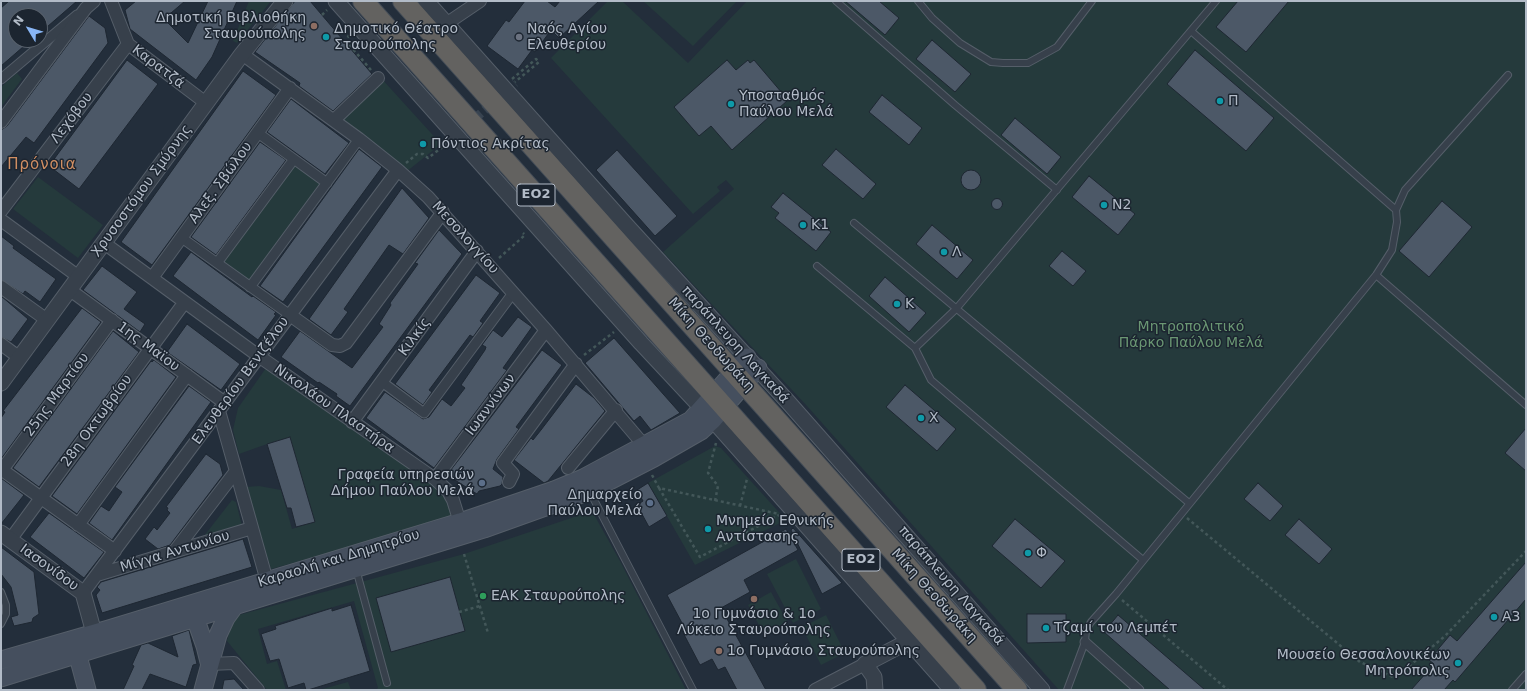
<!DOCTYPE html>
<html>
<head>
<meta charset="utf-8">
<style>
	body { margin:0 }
	#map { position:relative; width:1527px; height:691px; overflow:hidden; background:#232e3b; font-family:"DejaVu Sans",sans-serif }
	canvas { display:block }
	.frame { position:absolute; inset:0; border:2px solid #b2bbc7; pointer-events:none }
	.north { position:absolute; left:8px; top:8px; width:40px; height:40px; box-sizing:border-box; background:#1c2530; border:1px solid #58616c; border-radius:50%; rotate:308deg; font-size:11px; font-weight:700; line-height:16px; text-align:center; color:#b2bbc7 }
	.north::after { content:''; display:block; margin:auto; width:14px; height:18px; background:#89b6f5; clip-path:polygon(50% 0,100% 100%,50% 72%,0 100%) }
</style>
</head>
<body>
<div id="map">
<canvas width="1527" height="691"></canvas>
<div class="frame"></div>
<div class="north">N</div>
</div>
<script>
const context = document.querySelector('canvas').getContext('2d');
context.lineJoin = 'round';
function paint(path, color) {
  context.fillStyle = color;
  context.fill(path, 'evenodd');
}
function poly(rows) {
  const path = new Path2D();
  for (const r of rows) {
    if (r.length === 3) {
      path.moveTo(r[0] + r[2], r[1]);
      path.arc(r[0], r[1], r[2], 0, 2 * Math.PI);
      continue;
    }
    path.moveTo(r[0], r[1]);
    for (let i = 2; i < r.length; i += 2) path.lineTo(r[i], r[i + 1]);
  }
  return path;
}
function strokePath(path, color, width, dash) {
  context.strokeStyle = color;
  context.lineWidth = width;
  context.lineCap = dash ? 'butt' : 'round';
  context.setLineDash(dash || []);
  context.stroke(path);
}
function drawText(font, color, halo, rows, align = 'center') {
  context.font = font + ' "DejaVu Sans",sans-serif';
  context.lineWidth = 3;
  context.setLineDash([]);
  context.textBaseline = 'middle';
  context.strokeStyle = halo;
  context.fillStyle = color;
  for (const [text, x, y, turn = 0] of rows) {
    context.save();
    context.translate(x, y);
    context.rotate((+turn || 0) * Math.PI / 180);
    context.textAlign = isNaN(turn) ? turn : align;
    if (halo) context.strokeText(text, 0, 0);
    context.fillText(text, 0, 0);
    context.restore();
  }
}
paint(poly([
	[249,1,271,1,237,43,233,41],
	[608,1,622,1,688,63,747,1,1526,1,1526,690,1059,690,807,406,663,252,734,189,726,180,717,187,720,191,693,214,551,58],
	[643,1,737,1,693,46],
	[17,73,22,79,1,107,1,87],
	[381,78,441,144,406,172,338,119],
	[295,163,322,183,250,282,223,262],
	[38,177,103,225,78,258,13,209],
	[266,368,433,485,449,503,455,518,271,569,246,487,259,486,281,490,292,529,314,522,267,444,239,454,233,430,238,408],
	[715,446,721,448,786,520,695,565,648,483],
	[232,500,236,502,242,526,204,539,204,536],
	[592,511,620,561,686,690,375,690,378,688,354,601,258,629,267,664,277,661,286,690,267,690,227,641,232,622,239,615,464,554],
	[796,559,821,609,793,623,767,574],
	[771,592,788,623,765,636,748,605],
	[826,615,845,653,821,665,802,627],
	[348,682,351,690,319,690]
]), '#253a3c');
const building = poly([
	[9,1,77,1,40,33,40,16,16,16,16,40,31,40,1,66,1,8,9,1],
	[136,1,185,1,164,19,188,43,208,1,237,1,212,57,196,80,130,29,125,10,136,1],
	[295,1,310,1,372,74,333,111,299,86,300,83,255,52,295,1],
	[525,1,547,1,555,7,560,1,599,1,559,38,551,30,535,52,532,50,518,69,487,46,506,20,509,22,525,1],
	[845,1,879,1,899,18,885,35,845,1],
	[1238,1,1289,1,1246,52,1216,27,1238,1],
	[89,16,105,28,108,43,34,143,26,137,1,167,1,130,7,126,89,16],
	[932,40,971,74,955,92,916,59,932,40],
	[1195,50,1274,118,1246,151,1167,84,1195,50],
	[127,60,158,84,79,189,49,166,127,60],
	[727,60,736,70,748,60,750,63,754,60,788,100,732,150,711,126,699,136,674,107,727,60],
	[243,71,276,95,152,265,121,242,243,71],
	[882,95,922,128,909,145,869,112,882,95],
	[291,99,349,143,325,174,267,132,291,99],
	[1015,118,1061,157,1047,174,1001,135,1015,118],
	[260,142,286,160,216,255,191,237,260,142],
	[359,149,382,167,283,302,260,286,359,149],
	[836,149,876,184,863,199,822,165,836,149],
	[617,150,677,216,655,236,596,170,617,150],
	[971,180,10],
	[1089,176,1135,214,1118,235,1072,197,1089,176],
	[402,188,429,218,403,254,389,245,344,309,348,312,331,335,309,319,402,188],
	[783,193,831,232,816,251,775,218,779,213,771,207,783,193],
	[997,204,5.5],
	[1442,201,1472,227,1429,277,1399,251,1442,201],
	[932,225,973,260,957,279,916,244,932,225],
	[439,230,462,254,350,406,336,396,337,394,319,382,318,383,281,357,300,331,352,368,383,327,379,324,391,305,390,303,418,264,415,263,439,230],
	[1,236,14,246,13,248,56,279,40,302,25,291,23,294,1,280,1,236],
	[1062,251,1086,271,1073,286,1049,266,1062,251],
	[191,252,252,297,253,296,276,312,274,314,276,315,258,340,173,276,191,252],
	[102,266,137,292,124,309,145,324,140,332,83,290,102,266],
	[476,275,500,293,480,321,483,323,473,337,470,335,429,390,432,392,423,405,395,384,476,275],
	[885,277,926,313,909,332,869,296,885,277],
	[1,296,28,319,11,342,1,337,1,296],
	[82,308,101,322,1,459,1,418,5,412,3,411,82,308],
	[518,317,532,327,503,368,507,370,434,468,366,418,385,392,423,419,429,417,442,399,451,406,465,388,461,385,485,350,486,347,482,345,493,330,502,337,518,317],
	[187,324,240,364,221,390,167,352,187,324],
	[113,331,139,352,39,487,13,468,113,331],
	[614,338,664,395,680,413,651,430,640,416,634,421,585,363,614,338],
	[542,350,562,365,516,427,519,429,497,459,493,469,503,477,502,484,500,486,479,491,477,494,447,475,542,350],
	[154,360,176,377,77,514,52,496,151,361,152,362,154,360],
	[576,384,594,398,605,411,548,481,544,483,514,460,531,438,533,440,541,430,576,384],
	[905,385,956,429,937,451,886,407,905,385],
	[189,386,211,402,112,540,89,523,101,506,109,511,122,492,115,487,189,386],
	[1526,428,1526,471,1505,453,1526,428],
	[290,437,315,522,296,527,291,508,287,508,267,444,290,437],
	[206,454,220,464,223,475,170,545,158,549,145,539,154,527,157,530,170,513,167,510,168,508,166,507,206,454],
	[1,478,24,495,1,524,1,478],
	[648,483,667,516,649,527,637,505,643,501,637,490,648,483],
	[1258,483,1283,506,1270,521,1244,499,1258,483],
	[49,513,104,552,84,578,30,537,49,513],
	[1015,519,1065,561,1041,588,992,546,1015,519],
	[1299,519,1332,549,1319,564,1285,535,1299,519],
	[793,528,842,583,822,594,791,530,793,528],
	[786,529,798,550,744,580,750,592,721,608,766,690,737,690,725,667,718,670,712,659,700,665,679,625,682,623,667,595,786,529],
	[243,539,252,567,102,613,96,595,100,590,97,587,101,582,243,539],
	[1,547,34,572,39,614,33,618,32,622,14,626,11,617,18,615,11,587,1,574,1,547],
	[1526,562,1526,599,1455,682,1453,680,1444,690,1411,690,1434,664,1429,660,1450,635,1457,641,1526,562],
	[450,577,465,631,391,652,376,598,450,577],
	[351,605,370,671,308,690,306,690,304,683,288,688,279,659,270,661,261,634,276,629,275,626,332,608,332,611,351,605],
	[1027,614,1066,614,1066,642,1027,643,1027,614],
	[1118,615,1205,690,1170,690,1104,632,1118,615],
	[189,630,197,664,193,665,186,687,150,674,142,690,123,690,134,666,132,665,141,645,148,643,178,657,172,636,189,630],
	[234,679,244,690,222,690,224,680,234,679]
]);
paint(building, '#4c5867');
strokePath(building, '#1e2732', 1);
strokePath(poly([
	[444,146,515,83]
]), '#384350', 9, [9, 4.5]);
const service = poly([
	[836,1,955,105,1057,190],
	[918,1,932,18,960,43,991,62,1003,63,1028,63,1057,47,1092,1],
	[1396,210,1405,190,1508,75],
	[854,223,1189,503],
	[817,266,915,348,931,380,1143,560],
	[1376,275,1526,405],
	[915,348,956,309,1216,1],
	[590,492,693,690],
	[356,569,387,683],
	[1,624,6,614,6,605,1,592],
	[1067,690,1085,642,1086,630,1091,622,1116,594,1376,275,1392,250,1397,222,1396,210,1191,31],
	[1512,690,1526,674]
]);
const pedestrian = poly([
	[1,79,77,15],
	[258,133,327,183],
	[182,238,290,315],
	[217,263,294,159],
	[250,287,359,139],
	[382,382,424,413,513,293],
	[1085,642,1139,690]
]);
const minor = poly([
	[111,1,128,44,206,103],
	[446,24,480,1],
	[242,54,359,139,398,170,428,197,546,330,648,450],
	[334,120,378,78],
	[1,122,86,8,94,1],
	[1,211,128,44],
	[1,220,79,277],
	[104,243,260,357,435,479,448,491,453,500,462,529],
	[152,278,290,88],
	[1,287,47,320],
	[70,290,225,403],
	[290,315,332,345,340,346,346,343,443,212],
	[1,344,20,358],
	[219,411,267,581],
	[352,422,477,251],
	[568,468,616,410],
	[1,469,115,551],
	[2,470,112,320],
	[435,479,546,330],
	[509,482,513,474,503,463,576,364],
	[78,525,187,375],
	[10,540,184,303],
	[174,552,236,471],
	[97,575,252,528],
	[83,593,398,170],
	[209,664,234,663,258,690],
	[815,690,865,664]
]);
const tertiary = poly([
	[336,1,641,343,713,420,952,690],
	[426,1,627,226,789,403,1042,690],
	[1,383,242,54,285,1],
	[1,533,83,593,94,633],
	[875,690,874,677,865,664,909,641]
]);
const secondary = poly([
	[192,609,205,646,209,662],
	[75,645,87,690],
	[1,660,109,629,460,522,554,490,583,478,691,420,747,357],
	[1,678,484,529,590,491,654,458,701,431,713,420,758,368],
	[203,690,218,635,226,618,234,607]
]);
const trunk = poly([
	[363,1,976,690],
	[403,1,1017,690]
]);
strokePath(service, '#555e69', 8);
strokePath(pedestrian, '#555e69', 11);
strokePath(minor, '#555e69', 14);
strokePath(tertiary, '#555e69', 17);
strokePath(secondary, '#555e69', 19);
strokePath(trunk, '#424b56', 22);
strokePath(poly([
	[322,15,327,10],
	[349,35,346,41,371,70],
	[512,79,536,59,539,62,515,82],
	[406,163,417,154,423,154,428,158,444,146],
	[499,258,525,235,523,233],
	[584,355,614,332],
	[652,475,659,488,779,514],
	[659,488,700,557,779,515],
	[715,501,718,486,708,473,716,443],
	[740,506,747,479],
	[1187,518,1360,662,1395,678,1445,636,1526,551],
	[464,554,488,633],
	[1122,600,1228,690],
	[459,612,480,606]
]), '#435759', 2.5, [3, 3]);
strokePath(service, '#37404b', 6);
strokePath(pedestrian, '#37404b', 9);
strokePath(minor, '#37404b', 12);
strokePath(tertiary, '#37404b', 15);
strokePath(secondary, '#454f5e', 17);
strokePath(trunk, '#636260', 20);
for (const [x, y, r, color] of [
	[314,26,4,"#8d6e63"],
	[326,37,4,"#0f9aa8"],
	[519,37,4,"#6b7280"],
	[1220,101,4,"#0f9aa8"],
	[731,104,4,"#0f9aa8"],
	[423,144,4,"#0f9aa8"],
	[1104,205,4,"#0f9aa8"],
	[803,225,4,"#0f9aa8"],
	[944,252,4,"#0f9aa8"],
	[897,304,4,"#0f9aa8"],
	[921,418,4,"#0f9aa8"],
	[482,483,4,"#5c6f8a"],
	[650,503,4,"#5c6f8a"],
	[708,529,4,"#0f9aa8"],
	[1028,553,4,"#0f9aa8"],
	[483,596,4,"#2e9e5b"],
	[754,599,4,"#8d6e63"],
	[1494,617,4,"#0f9aa8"],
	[1046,628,4,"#0f9aa8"],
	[719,651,4,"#8d6e63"],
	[1458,663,4,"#0f9aa8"]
]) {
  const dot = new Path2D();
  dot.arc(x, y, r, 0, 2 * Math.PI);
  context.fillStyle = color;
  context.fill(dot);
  strokePath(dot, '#1c2530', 1.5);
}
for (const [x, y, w] of [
	[536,195,38],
	[861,560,38]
]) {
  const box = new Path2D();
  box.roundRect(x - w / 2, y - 11, w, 22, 3);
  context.fillStyle = '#1c2530';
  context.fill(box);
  strokePath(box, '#b2bbc7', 1);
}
drawText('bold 13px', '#b2bbc7', null, [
	["ΕΟ2",536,195],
	["ΕΟ2",861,560]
]);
drawText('14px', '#b2bbc7', '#1c2530', [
	["Δημοτική Βιβλιοθήκη",306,18,"right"],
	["Σταυρούπολης",306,34,"right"],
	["Δημοτικό Θέατρο",334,29],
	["Σταυρούπολης",334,45],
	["Ναός Αγίου",527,29],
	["Ελευθερίου",527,45],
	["Υποσταθμός",739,96],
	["Παύλου Μελά",739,112],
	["Π",1228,101],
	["Πόντιος Ακρίτας",431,144],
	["Ν2",1112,205],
	["Κ1",811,225],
	["Λ",952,252],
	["Κ",905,304],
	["Χ",929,418],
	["Γραφεία υπηρεσιών",474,475,"right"],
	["Δήμου Παύλου Μελά",474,491,"right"],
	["Δημαρχείο",642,495,"right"],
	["Παύλου Μελά",642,511,"right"],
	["Μνημείο Εθνικής",716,521],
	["Αντίστασης",716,537],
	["Φ",1036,553],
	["EAK Σταυρούπολης",491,596],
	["1ο Γυμνάσιο & 1ο",754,614,"center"],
	["Λύκειο Σταυρούπολης",754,630,"center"],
	["Α3",1502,617],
	["Τζαμί του Λεμπέτ",1054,628],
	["1ο Γυμνάσιο Σταυρούπολης",727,651],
	["Μουσείο Θεσσαλονικέων",1450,655,"right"],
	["Μητρόπολις",1450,671,"right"]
], 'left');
drawText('14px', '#b2bbc7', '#1c2530', [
	["Καρατζά",158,67,37],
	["Λεχόβου",72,118,-53],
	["Αλεξ. Σβώλου",221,183,-54],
	["Χρυσοστόμου Σμύρνης",142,191,-54],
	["Μεσολογγίου",465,238,48],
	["Κιλκίς",415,337,-54],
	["Μίκη Θεοδωράκη",711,345,48],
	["παράπλευρη Λαγκαδά",735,345,48],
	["1ης Μαϊου",148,347,36],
	["Ελευθερίου Βενιζέλου",241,381,-54],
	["25ης Μαρτίου",57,395,-54],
	["Ιωαννίνων",491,405,-53],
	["Νικολάου Πλαστήρα",334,409,35],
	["28η Οκτωβρίου",97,421,-54],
	["Μίγγα Αντωνίου",175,552,-17],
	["Καραολή και Δημητρίου",339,559,-17],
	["Ιασονίδου",49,568,36],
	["παράπλευρη Λαγκαδά",951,586,49],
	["Μίκη Θεοδωράκη",934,596,48]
]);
drawText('14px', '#6a9773', '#1c2530', [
	["Μητροπολιτικό",1191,327],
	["Πάρκο Παύλου Μελά",1191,343]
]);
context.letterSpacing = '1px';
drawText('15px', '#d18f63', '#1c2530', [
	["Πρόνοια",42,165]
]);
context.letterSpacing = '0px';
</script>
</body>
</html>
